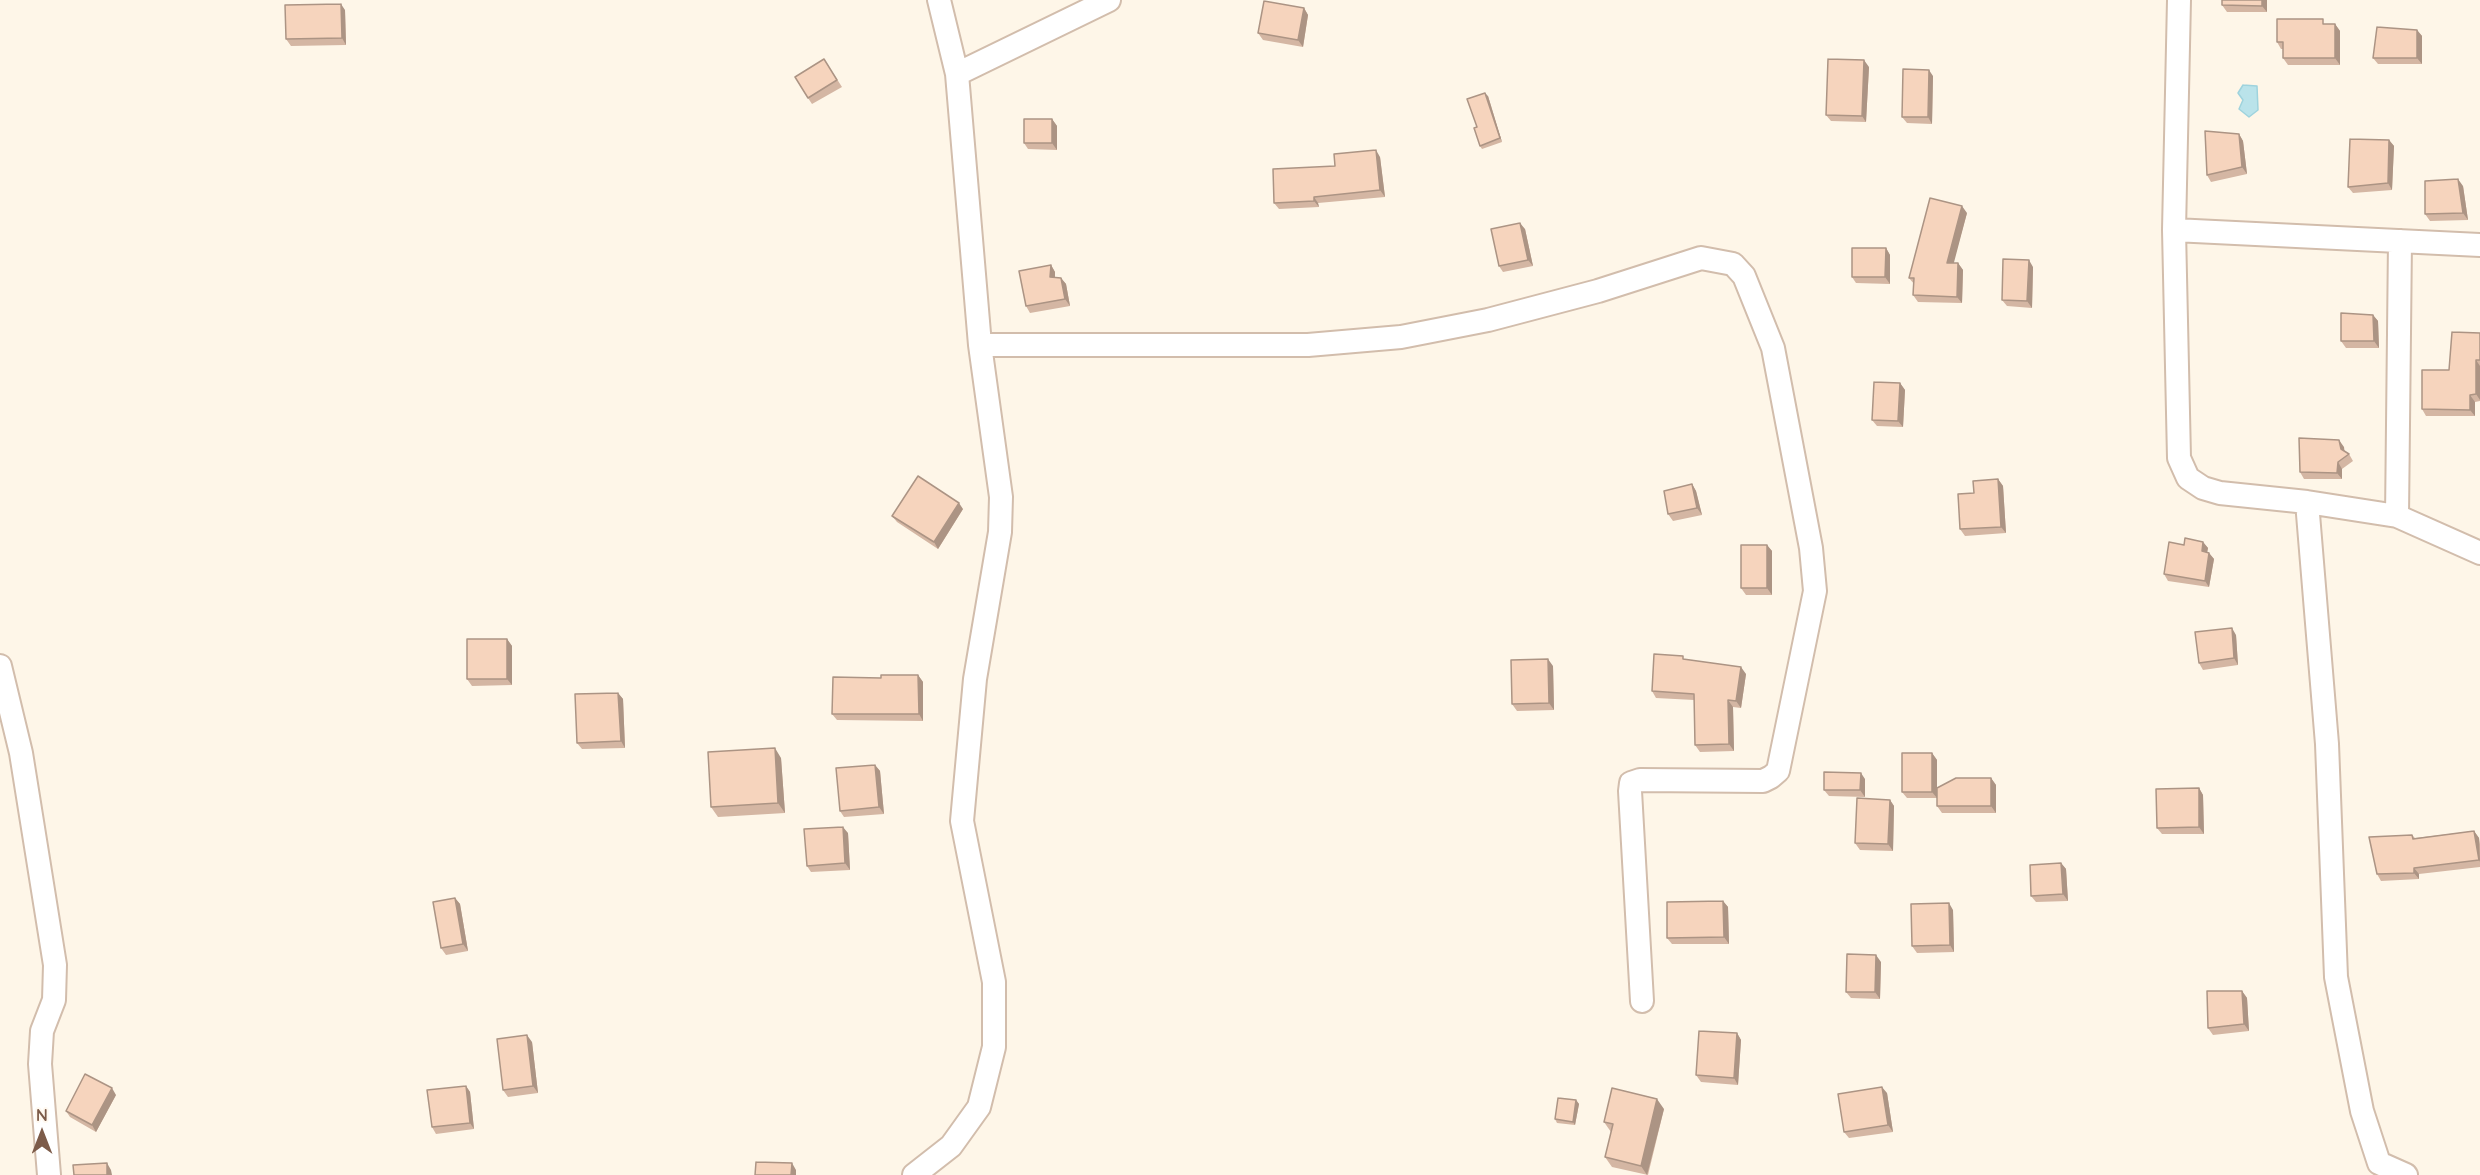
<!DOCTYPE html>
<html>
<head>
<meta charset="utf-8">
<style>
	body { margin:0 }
	#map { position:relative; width:2480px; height:1175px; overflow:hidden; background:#fef6e8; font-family:Quicksand,sans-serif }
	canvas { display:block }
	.north { position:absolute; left:12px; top:1103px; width:60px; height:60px; -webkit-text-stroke:4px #fff9f0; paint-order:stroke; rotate:0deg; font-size:16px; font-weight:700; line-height:24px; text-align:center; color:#7c5b49 }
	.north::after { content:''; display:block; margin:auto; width:21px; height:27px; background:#7c5b49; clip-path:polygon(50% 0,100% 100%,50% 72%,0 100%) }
</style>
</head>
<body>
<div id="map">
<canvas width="2480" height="1175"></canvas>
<div class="north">N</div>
</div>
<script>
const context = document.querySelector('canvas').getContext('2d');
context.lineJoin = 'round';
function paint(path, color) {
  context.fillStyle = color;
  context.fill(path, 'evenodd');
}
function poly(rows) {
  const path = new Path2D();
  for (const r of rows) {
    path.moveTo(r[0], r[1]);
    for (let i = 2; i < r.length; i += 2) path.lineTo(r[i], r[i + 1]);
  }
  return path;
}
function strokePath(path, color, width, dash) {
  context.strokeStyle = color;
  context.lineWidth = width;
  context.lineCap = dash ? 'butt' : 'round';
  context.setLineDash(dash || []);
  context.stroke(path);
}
const water = poly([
	[2243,85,2257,86,2258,110,2249,117,2239,109,2243,100,2238,93,2243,85]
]);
paint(water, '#bae3ea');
strokePath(water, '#9fd3dd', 1.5);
const minor = poly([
	[2179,0,2174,230,2179,458,2188,478,2203,488,2220,493,2307,502,2397,516,2480,553],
	[957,74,1109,0],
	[2174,230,2480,245],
	[980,345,1308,345,1401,337,1488,320,1598,291,1701,258,1733,264,1744,276,1773,348,1811,548,1815,591,1778,771,1771,777,1763,781,1640,780,1631,783,1630,791,1642,1001],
	[2307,502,2327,744,2336,977,2362,1111,2379,1163,2406,1175],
	[2397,516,2400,241],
	[0,666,21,753,55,965,54,1000,42,1031,40,1064,49,1175],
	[914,1175,951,1146,979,1107,994,1047,994,982,962,821,975,679,1000,532,1001,497,980,345,957,74,939,0]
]);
strokePath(minor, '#d2bdac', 26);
strokePath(minor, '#fff', 22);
paint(poly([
	[2222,0,2267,0,2267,12,2227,12,2222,5],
	[1304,8,1308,15,1303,47,1263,40,1258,33],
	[345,10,346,45,291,46,286,39],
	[2326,24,2335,24,2340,31,2340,65,2288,65,2283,58,2283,49,2281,49,2277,42],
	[2417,30,2422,36,2422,64,2378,64,2373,58],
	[824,59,842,87,812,104,808,98],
	[1869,67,1866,122,1831,121,1826,115],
	[1933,76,1932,124,1907,123,1902,117],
	[1488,96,1502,142,1482,149,1480,146,1477,127],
	[1052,119,1057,126,1057,150,1028,149,1024,143],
	[2239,134,2243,141,2247,174,2211,182,2207,175],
	[2389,140,2394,146,2392,190,2353,193,2348,187],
	[1380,157,1385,197,1318,203,1319,207,1279,209,1274,203,1335,166],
	[2463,186,2468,220,2430,221,2425,214],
	[1967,213,1953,263,1958,263,1963,270,1962,303,1918,302,1913,295,1914,284,1909,278],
	[1525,229,1533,266,1503,272,1499,266],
	[1886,248,1890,255,1890,284,1856,283,1852,277],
	[1051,265,1055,272,1055,278,1061,278,1066,284,1070,306,1030,313,1026,306],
	[2033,267,2032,308,2007,306,2002,300],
	[2373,315,2378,321,2379,348,2346,348,2341,341],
	[2480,333,2480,401,2475,402,2475,416,2426,416,2422,409,2449,370],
	[1900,383,1905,390,1903,427,1877,426,1872,420],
	[2344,447,2344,451,2349,454,2353,461,2342,469,2342,479,2304,479,2300,472],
	[1998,479,2003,486,2006,533,1965,536,1960,529],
	[1692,484,1696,491,1702,515,1673,521,1668,514],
	[963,509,938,549,897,522,892,516],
	[2203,542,2208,548,2207,552,2209,553,2214,559,2209,587,2168,581,2164,574,2184,545],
	[1767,545,1772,551,1772,595,1746,595,1741,588],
	[2236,635,2238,665,2203,670,2199,663],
	[507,639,512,646,512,685,472,686,467,679],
	[1686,659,1746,674,1741,708,1733,707,1734,751,1700,752,1695,745,1694,700,1656,698,1652,691],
	[1553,666,1554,710,1517,711,1512,704],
	[918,675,923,682,923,721,837,720,832,714,881,678],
	[618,693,623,699,625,748,582,749,577,743],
	[1932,753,1937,760,1937,798,1907,798,1902,792],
	[781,758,785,813,718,817,711,807],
	[875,765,880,771,884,814,844,817,840,811],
	[1991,778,1996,785,1996,813,1942,813,1937,806],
	[1865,779,1865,797,1829,796,1824,790],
	[2199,788,2203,795,2204,834,2162,834,2157,828],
	[1890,800,1894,806,1893,851,1860,850,1855,843],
	[2474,831,2479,838,2480,844,2480,867,2419,874,2419,879,2381,881,2377,874,2412,835,2415,838],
	[848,833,850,870,811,872,807,866],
	[2061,863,2066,869,2068,901,2036,902,2031,896],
	[455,898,460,904,468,951,446,955,441,948],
	[1723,901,1728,907,1729,944,1672,944,1667,938],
	[1953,910,1954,952,1917,953,1912,946],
	[1881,962,1880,999,1851,998,1846,992],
	[2242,991,2247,998,2249,1031,2213,1035,2208,1028],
	[1737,1033,1741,1040,1738,1085,1701,1082,1696,1075],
	[532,1042,538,1093,508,1097,503,1090],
	[466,1086,470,1092,474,1129,436,1134,432,1127],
	[1887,1093,1893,1132,1849,1138,1844,1132],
	[116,1095,96,1132,70,1117,66,1111],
	[1576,1100,1579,1104,1575,1125,1557,1123,1555,1119],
	[1664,1109,1648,1175,1612,1167,1605,1157,1611,1132,1604,1122]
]), '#d4b6a3');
paint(poly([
	[2262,0,2267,0,2267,12,2262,6],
	[341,4,345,10,346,45,342,38],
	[1304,8,1308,15,1303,47,1298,40],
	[2335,24,2340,31,2340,65,2335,58],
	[2417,30,2422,36,2422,64,2417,58],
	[1864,60,1869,67,1866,122,1862,116],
	[1929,70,1933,76,1932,124,1928,117],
	[1485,93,1488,96,1502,142,1500,138],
	[1052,119,1057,126,1057,150,1052,143],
	[2239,134,2243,141,2247,174,2242,167],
	[2389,140,2394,146,2392,190,2388,183],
	[1376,150,1380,157,1385,197,1380,190],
	[2458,179,2463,186,2468,220,2463,213],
	[1314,197,1318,203,1319,207,1314,201],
	[1962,206,1967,213,1952,270,1947,263],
	[1520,223,1525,229,1533,266,1528,260],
	[1886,248,1890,255,1890,284,1885,277],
	[2029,260,2033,267,2032,308,2027,301],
	[1958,263,1963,270,1962,303,1957,297],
	[1051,265,1055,272,1055,284,1050,277],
	[1061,278,1066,284,1070,306,1065,299],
	[2373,315,2378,321,2379,348,2374,341],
	[2476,360,2480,366,2480,400,2476,394],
	[1900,383,1905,390,1903,427,1898,421],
	[2470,395,2475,402,2475,416,2470,410],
	[2339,440,2344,447,2345,455,2341,449],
	[2338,462,2342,469,2342,479,2337,473],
	[1998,479,2003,486,2006,533,2001,527],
	[1692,484,1696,491,1702,515,1697,508],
	[959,503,963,509,938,549,934,542],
	[2203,542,2208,548,2206,558,2202,551],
	[1767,545,1772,551,1772,595,1767,588],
	[2209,553,2214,559,2209,587,2205,581],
	[2232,628,2236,635,2238,665,2234,658],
	[507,639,512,646,512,685,507,679],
	[1548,659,1553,666,1554,710,1549,703],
	[1741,667,1746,674,1741,708,1736,701],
	[918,675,923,682,923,721,919,714],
	[618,693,623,699,625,748,621,741],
	[1728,700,1733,707,1734,751,1729,744],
	[775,748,781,758,785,813,778,803],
	[1932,753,1937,760,1937,798,1932,792],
	[875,765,880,771,884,814,879,807],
	[1861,773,1865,779,1865,797,1860,790],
	[1991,778,1996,785,1996,813,1991,806],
	[2199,788,2203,795,2204,834,2199,827],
	[1890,800,1894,806,1893,851,1888,844],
	[843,827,848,833,850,870,845,863],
	[2474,831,2479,838,2480,862,2479,860],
	[2061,863,2066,869,2068,901,2063,894],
	[2414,868,2419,874,2419,879,2414,873],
	[455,898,460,904,468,951,463,944],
	[1723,901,1728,907,1729,944,1724,937],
	[1949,903,1953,910,1954,952,1950,945],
	[1876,955,1881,962,1880,999,1875,992],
	[2242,991,2247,998,2249,1031,2244,1024],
	[1737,1033,1741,1040,1738,1085,1734,1078],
	[527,1035,532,1042,538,1093,533,1086],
	[466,1086,470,1092,474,1129,470,1123],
	[1882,1087,1887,1093,1893,1132,1888,1125],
	[112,1088,116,1095,96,1132,92,1125],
	[1657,1099,1664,1109,1647,1175,1641,1166],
	[1576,1100,1579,1104,1575,1125,1573,1122],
	[107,1163,111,1170,112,1175,107,1175],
	[792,1163,796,1170,796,1175,791,1175]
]), '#ac9484');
const building = poly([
	[2222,0,2262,0,2262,6,2222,5,2222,0],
	[1264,1,1304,8,1298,40,1258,33,1264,1],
	[341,4,342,38,286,39,285,5,341,4],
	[2277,19,2323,19,2323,24,2335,24,2335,58,2283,58,2283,42,2277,42,2277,19],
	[2377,27,2417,30,2417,58,2373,58,2377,27],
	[824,59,837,80,808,98,795,77,824,59],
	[1828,59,1864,60,1862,116,1826,115,1828,59],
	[1903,69,1929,70,1928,117,1902,117,1903,69],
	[1485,93,1500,138,1480,146,1474,128,1477,127,1467,99,1485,93],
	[1024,119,1052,119,1052,143,1024,143,1024,119],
	[2205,131,2239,134,2242,167,2207,175,2205,131],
	[2350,139,2389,140,2388,183,2348,187,2350,139],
	[1376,150,1380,190,1314,197,1314,201,1274,203,1273,169,1335,166,1334,154,1376,150],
	[2458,179,2463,213,2425,214,2425,181,2458,179],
	[1930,198,1962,206,1947,263,1958,263,1957,297,1913,295,1914,278,1909,278,1930,198],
	[1520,223,1528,260,1499,266,1491,229,1520,223],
	[1852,248,1886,248,1885,277,1852,277,1852,248],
	[2003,259,2029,260,2027,301,2002,300,2003,259],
	[1051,265,1050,277,1061,278,1065,299,1026,306,1019,271,1051,265],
	[2341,313,2373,315,2374,341,2341,341,2341,313],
	[2452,332,2480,333,2480,360,2476,360,2476,394,2470,395,2470,410,2422,409,2422,370,2449,370,2452,332],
	[1874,382,1900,383,1898,421,1872,420,1874,382],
	[2299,438,2339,440,2341,449,2349,454,2338,462,2337,473,2300,472,2299,438],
	[918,476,959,503,934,542,892,516,918,476],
	[1998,479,2001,527,1960,529,1958,494,1974,493,1973,481,1998,479],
	[1692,484,1697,508,1668,514,1664,491,1692,484],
	[2185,538,2203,542,2202,551,2209,553,2205,581,2164,574,2169,542,2184,545,2185,538],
	[1741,545,1767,545,1767,588,1741,588,1741,545],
	[2232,628,2234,658,2199,663,2195,632,2232,628],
	[467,639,507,639,507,679,467,679,467,639],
	[1654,654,1683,656,1683,659,1741,667,1736,701,1728,700,1729,744,1695,745,1694,694,1652,691,1654,654],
	[1548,659,1549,703,1512,704,1511,660,1548,659],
	[881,675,918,675,919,714,832,714,833,677,881,678,881,675],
	[618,693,621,741,577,743,575,694,618,693],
	[775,748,778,803,711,807,708,752,775,748],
	[1902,753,1932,753,1932,792,1902,792,1902,753],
	[875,765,879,807,840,811,836,768,875,765],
	[1824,772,1861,773,1860,790,1824,790,1824,772],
	[1956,778,1991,778,1991,806,1937,806,1937,788,1956,778],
	[2199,788,2199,827,2157,828,2156,789,2199,788],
	[1857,798,1890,800,1888,844,1855,843,1857,798],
	[843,827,845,863,807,866,804,829,843,827],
	[2474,831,2479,860,2414,868,2414,873,2377,874,2369,837,2412,835,2413,839,2474,831],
	[2061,863,2063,894,2031,896,2030,865,2061,863],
	[455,898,463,944,441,948,433,902,455,898],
	[1723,901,1724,937,1667,938,1667,902,1723,901],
	[1949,903,1950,945,1912,946,1911,904,1949,903],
	[1847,954,1876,955,1875,992,1846,992,1847,954],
	[2207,991,2242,991,2244,1024,2208,1028,2207,991],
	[1699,1031,1737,1033,1734,1078,1696,1075,1699,1031],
	[527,1035,533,1086,503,1090,497,1039,527,1035],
	[85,1074,112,1088,92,1125,66,1111,85,1074],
	[466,1086,470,1123,432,1127,427,1090,466,1086],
	[1882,1087,1888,1125,1844,1132,1838,1094,1882,1087],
	[1612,1088,1657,1099,1641,1166,1605,1157,1613,1124,1604,1122,1612,1088],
	[1558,1098,1576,1100,1573,1122,1555,1119,1558,1098],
	[756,1162,792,1163,791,1175,755,1175,756,1162],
	[107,1163,107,1175,74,1175,73,1165,107,1163]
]);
paint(building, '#f6d4bd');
strokePath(building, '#ac9484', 1.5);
</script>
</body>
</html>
